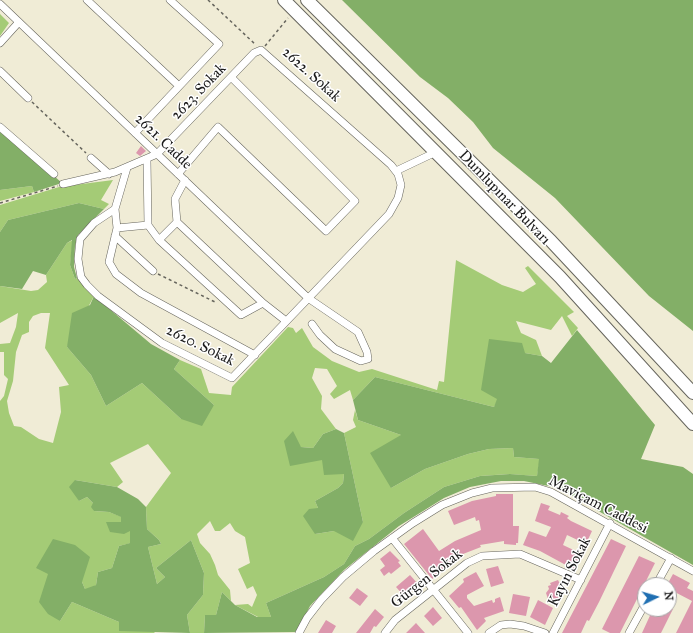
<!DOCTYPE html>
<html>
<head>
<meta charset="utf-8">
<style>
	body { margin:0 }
	#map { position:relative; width:693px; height:633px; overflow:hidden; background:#f0ecd6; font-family:"IM FELL Great Primer",serif }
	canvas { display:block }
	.north { position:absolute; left:637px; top:577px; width:40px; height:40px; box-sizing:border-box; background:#fff; border:1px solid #a4a4a4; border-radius:50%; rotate:85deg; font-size:11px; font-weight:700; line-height:16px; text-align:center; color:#1c1c1c }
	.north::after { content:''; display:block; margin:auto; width:14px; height:18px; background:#1f6fb2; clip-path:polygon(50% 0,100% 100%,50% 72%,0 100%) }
</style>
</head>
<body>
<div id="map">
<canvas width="693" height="633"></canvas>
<div class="north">N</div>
</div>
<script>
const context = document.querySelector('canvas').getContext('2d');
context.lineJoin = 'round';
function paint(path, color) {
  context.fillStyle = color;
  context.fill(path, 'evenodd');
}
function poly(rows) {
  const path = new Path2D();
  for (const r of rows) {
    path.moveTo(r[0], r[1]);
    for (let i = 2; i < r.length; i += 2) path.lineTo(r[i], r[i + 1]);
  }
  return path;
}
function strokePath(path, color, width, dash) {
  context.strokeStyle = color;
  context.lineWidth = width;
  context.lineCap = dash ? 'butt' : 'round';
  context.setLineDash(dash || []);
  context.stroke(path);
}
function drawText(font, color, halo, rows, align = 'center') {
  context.font = font + ' "IM FELL Great Primer",serif';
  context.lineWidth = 3;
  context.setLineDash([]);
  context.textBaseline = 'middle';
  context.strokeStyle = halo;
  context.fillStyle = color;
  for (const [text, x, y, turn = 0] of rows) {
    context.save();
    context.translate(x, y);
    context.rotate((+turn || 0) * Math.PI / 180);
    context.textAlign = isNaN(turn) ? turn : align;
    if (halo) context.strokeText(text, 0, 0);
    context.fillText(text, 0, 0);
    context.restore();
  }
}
paint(poly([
	[0,14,9,23,0,36],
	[113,180,101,200,109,204,104,209,79,203,8,220,0,232,0,205,59,187],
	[32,186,34,192,0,201,0,190],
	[73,240,70,265,75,279,77,278,94,296,67,347,91,375,106,406,142,383,181,419,214,405,174,369,180,360,201,369,209,393,231,395,232,387,288,327,293,328,296,333,302,328,313,347,332,361,359,372,372,369,437,390,439,381,444,382,456,260,502,285,523,292,536,284,525,268,528,266,574,312,567,316,578,328,572,336,562,316,551,330,516,321,521,333,536,340,542,356,525,353,494,407,375,377,353,400,350,390,334,399,330,394,337,386,327,369,315,368,312,378,322,396,321,409,336,429,323,434,313,448,301,447,284,441,323,460,344,474,343,483,338,488,315,501,318,508,315,534,334,531,363,522,344,433,356,427,353,420,355,410,358,420,401,435,391,488,425,469,468,454,489,449,513,448,514,457,540,459,537,476,509,474,480,476,444,487,404,513,369,539,355,546,344,564,324,577,266,603,271,617,258,617,235,605,248,604,252,607,257,595,253,586,247,589,238,569,250,563,245,537,235,531,230,523,220,531,215,531,210,521,197,534,200,543,210,554,215,565,218,575,230,590,231,601,222,592,216,615,205,615,204,633,190,633,187,615,203,595,204,573,191,540,156,568,165,577,157,584,148,547,161,544,159,540,147,529,146,507,171,473,148,444,110,463,123,482,117,487,75,480,79,501,87,497,93,503,94,511,109,512,122,517,121,522,130,530,131,543,119,546,112,568,98,572,96,585,90,589,85,589,82,582,48,574,60,621,72,602,119,622,119,631,153,631,155,633,0,633,0,401,4,396,8,379,4,375,4,352,0,352,0,344,10,343,16,327,18,313,0,323,0,286,31,291,38,290,47,282,46,275,67,243],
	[41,313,50,313,45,348,69,385,59,387,61,412,53,443,39,439,21,427,14,426,9,413,7,401,13,381,16,352,22,335,29,332,29,322,33,316]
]), '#a4cb76');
paint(poly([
	[342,0,693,0,693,331,649,296,555,198,493,148,473,122,448,98,420,77],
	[0,132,21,147,62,183,34,192,32,186,0,190],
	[79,203,104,209,78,235,75,246,74,267,77,278,75,279,70,265,72,240,67,243,46,275,33,271,22,289,0,286,0,232,8,220],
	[94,296,151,344,180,360,174,369,214,405,202,426,181,419,142,383,106,406,91,375,67,347,72,313,90,305],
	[577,330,655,425,641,459,683,467,693,474,693,565,558,488,524,481,501,481,470,487,444,498,399,526,344,570,310,606,297,632,204,633,205,615,216,615,222,592,235,605,257,617,271,617,266,603,324,577,344,564,355,546,369,539,404,513,444,487,480,476,510,474,537,476,539,459,514,457,513,448,489,449,468,454,425,469,391,488,370,453,401,435,358,420,353,400,375,377,494,407,497,399,481,390,489,339,522,343,525,353,542,356,551,363],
	[336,429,344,433,363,522,353,541,334,531,315,534,303,516,309,509,318,508,315,501,338,488,343,483,344,474,324,475,322,460,290,466,284,441,293,431,301,447,313,448,323,434],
	[75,480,117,487,138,499,146,507,147,529,159,540,161,544,148,547,157,584,165,577,156,568,191,540,204,573,203,595,187,615,190,633,119,631,119,622,72,602,60,621,48,614,39,602,48,574,36,568,53,539,75,545,90,557,82,582,85,589,96,585,98,572,112,568,119,546,130,543,130,531,124,534,110,532,106,522,121,522,121,517,109,512,94,511,91,507,93,503,87,497,79,501,69,487]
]), '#83af67');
paint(poly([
	[141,146,146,151,140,156,136,153],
	[496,494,513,494,513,526,519,526,518,543,516,543,516,545,504,544,504,541,480,545,481,547,463,554,444,567,446,569,432,579,404,544,423,529,439,551,455,541,481,530,479,520,476,521,475,517,454,525,448,511,472,501,496,496],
	[541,503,550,506,548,510,560,515,561,512,569,516,567,518,571,521,592,531,586,544,567,535,563,545,582,554,575,570,540,551,523,545,529,531,546,537,551,527,535,521],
	[611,539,626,546,599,602,589,621,587,620,581,633,562,633],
	[390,551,400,561,398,562,401,566,391,574,389,572,384,576,380,570,385,566,380,559],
	[639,556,655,563,620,633,610,633,602,629],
	[498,566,504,583,491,587,486,569],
	[476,572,484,586,467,595,467,598,474,606,492,600,493,603,495,602,495,599,500,597,504,611,484,618,486,621,477,630,461,607,459,608,449,596,464,582,463,579],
	[673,574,690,583,687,588,693,591,693,633,676,633,692,601,669,589,669,585,667,585],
	[410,575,419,585,405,597,396,587],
	[558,580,559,582,561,582,564,594,561,595,562,598,549,602,546,593,549,589,548,586,551,585,550,583],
	[357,588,368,596,360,606,349,598],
	[513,594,530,597,526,616,509,613],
	[538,600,553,608,545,625,530,617],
	[433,607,442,618,433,626,424,616],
	[375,609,384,617,376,627,374,626,370,633,356,633],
	[653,609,673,609,661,633,642,633],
	[326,620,336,626,332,633,318,633],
	[416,623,425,633,406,633]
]), '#dc97ad');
const street = poly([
	[87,0,179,86],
	[0,4,308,298,358,332,367,352,368,359,361,361,335,349,320,335,312,324],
	[0,43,19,22],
	[0,71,28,98],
	[0,127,54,174],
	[135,133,219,44,170,0],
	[91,158,109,174],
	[147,160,148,225,159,240,241,315,263,303,286,321],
	[396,171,436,152],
	[178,174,218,127,326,231,355,201,231,77],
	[63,184,115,172,157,154,254,53,261,50,391,165,398,174,401,185,398,198,389,214,232,378,162,343,98,296,87,285,81,277,78,259,80,239,94,223,115,209,127,168],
	[115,209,117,228,109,262,116,274,141,293,255,355],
	[177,222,175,199,185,180],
	[117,228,148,225],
	[115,236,153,271],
	[159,240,177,222,263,303],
	[392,538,468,633],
	[656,585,671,558],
	[299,633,307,618,321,600,343,577,374,551,413,523,442,505,472,493,492,488,535,487,551,492,693,571],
	[385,633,395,620,467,563,482,556,520,554,581,580],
	[489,633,501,625,510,624,524,626,545,633],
	[553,633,610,523],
	[629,633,645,604]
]);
const highway = poly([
	[284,0,560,277,693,424],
	[307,0,551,241,693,393]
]);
strokePath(street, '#66655d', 8);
strokePath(highway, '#66655d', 14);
strokePath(poly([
	[208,0,256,45],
	[265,46,288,18],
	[32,102,86,153],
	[0,203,58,186],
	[158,274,217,303]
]), '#66655d', 1.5, [3, 3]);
strokePath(street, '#fff', 7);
strokePath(highway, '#fff', 12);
drawText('15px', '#1c1c1c', '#fff', [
	["2622. Sokak",311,75,42],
	["2623. Sokak",199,92,-46],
	["2621. Cadde",163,142,44],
	["Dumlupınar Bulvarı",504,198,46],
	["2620. Sokak",200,346,26],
	["Maviçam Caddesi",598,505,27],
	["Kayın Sokak",570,572,-63],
	["Gürgen Sokak",427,579,-38]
]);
</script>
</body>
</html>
